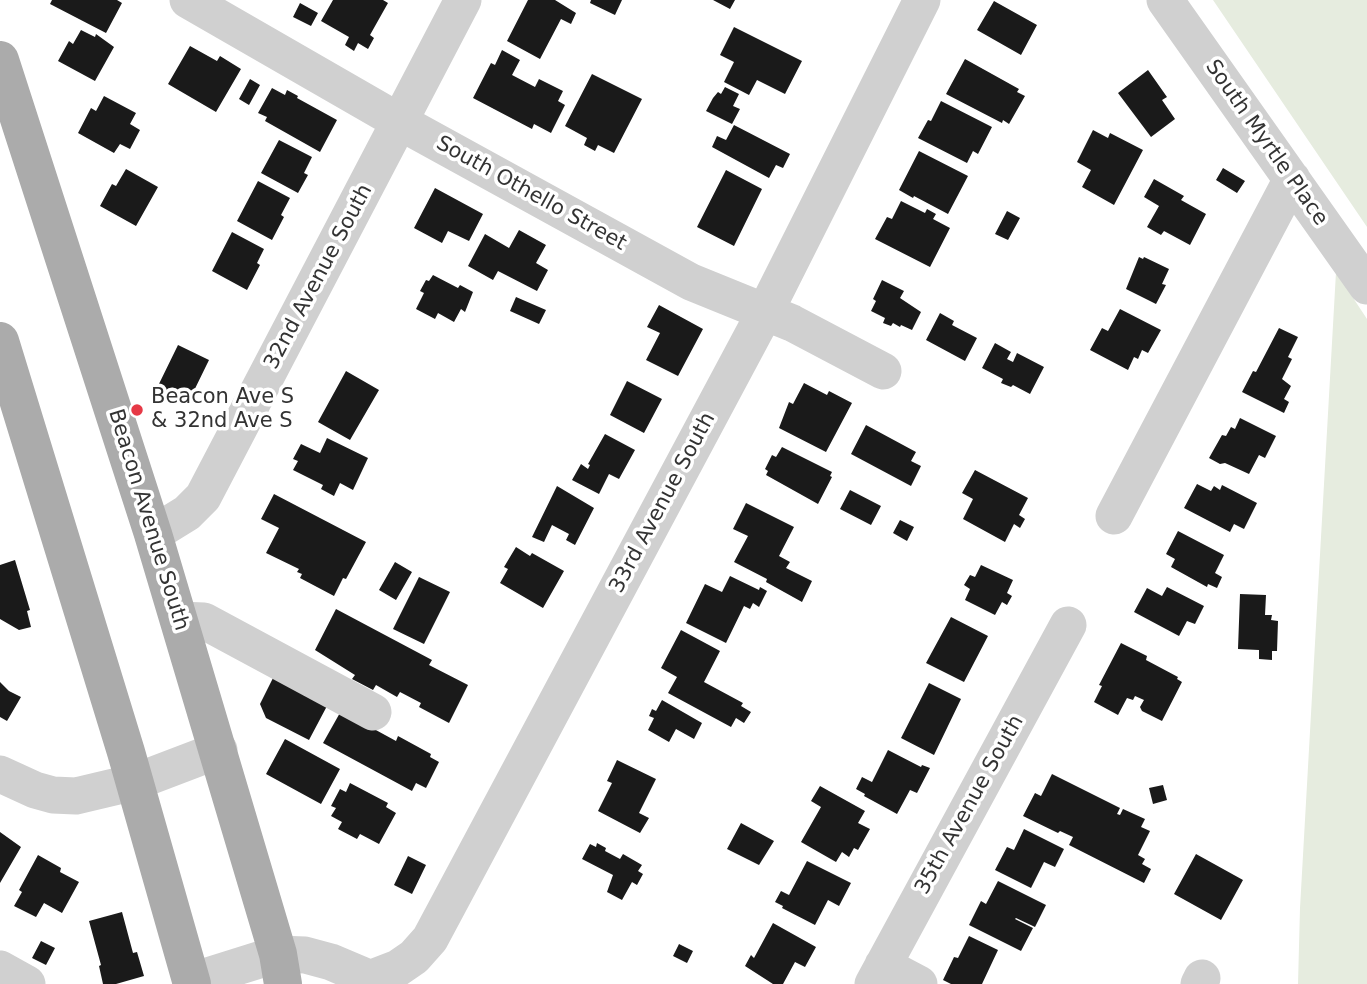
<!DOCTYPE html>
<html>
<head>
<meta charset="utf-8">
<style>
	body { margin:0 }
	canvas { display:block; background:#fff }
</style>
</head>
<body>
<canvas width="1367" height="984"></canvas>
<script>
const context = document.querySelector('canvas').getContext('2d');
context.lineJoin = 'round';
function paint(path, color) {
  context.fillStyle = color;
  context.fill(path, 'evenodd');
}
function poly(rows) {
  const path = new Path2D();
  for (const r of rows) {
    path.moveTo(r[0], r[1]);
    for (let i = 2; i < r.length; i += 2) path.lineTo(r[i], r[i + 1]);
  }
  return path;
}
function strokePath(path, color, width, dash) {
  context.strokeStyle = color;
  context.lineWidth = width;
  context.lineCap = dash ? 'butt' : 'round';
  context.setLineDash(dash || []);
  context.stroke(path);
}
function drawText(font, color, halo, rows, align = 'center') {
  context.font = font + ' "DejaVu Sans",sans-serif';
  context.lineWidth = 7;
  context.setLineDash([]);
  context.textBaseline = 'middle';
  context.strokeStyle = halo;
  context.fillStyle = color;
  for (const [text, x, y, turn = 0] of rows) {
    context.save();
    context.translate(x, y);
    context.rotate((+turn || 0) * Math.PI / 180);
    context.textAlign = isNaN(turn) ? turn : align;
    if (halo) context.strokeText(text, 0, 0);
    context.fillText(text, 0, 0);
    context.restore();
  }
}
paint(poly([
	[1213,0,1367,0,1367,227],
	[1336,272,1367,319,1367,984,1298,984,1300,908]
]), '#e6ecdf');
paint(poly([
	[52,0,117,0,122,3,106,33,50,4],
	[333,0,383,0,388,3,370,35,374,38,368,49,358,43,354,51,345,45,349,37,321,21],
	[528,0,555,0,576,13,571,24,561,19,540,59,507,41],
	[591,0,622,0,615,15,590,3],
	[713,0,735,0,730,9],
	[994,1,1037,25,1021,55,977,30],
	[300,3,318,13,311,26,293,17],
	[734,27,802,61,785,94,757,80,749,95,724,82,734,62,720,55],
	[81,30,95,37,96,34,114,47,95,81,58,61,69,41,73,44],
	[190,46,217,61,220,56,241,69,216,112,168,84],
	[502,50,520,60,512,75,535,87,539,79,563,91,558,101,565,105,551,133,534,124,532,129,473,98,491,63,495,65],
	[965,59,1019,89,1017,92,1025,96,1009,124,1003,120,1002,123,946,94],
	[1148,70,1167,97,1162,100,1175,119,1151,137,1118,93],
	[592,74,642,99,614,153,598,145,595,151,584,145,587,138,565,126],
	[250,79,260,85,249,105,239,99],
	[725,87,739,94,733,106,740,109,732,124,706,111,713,98,718,92,721,94],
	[272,88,285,95,287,90,298,96,297,98,337,120,320,152,265,121,267,117,258,113],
	[104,96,136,113,130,124,140,130,130,149,120,144,114,153,78,133,91,108,96,111],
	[941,101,992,127,978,154,973,151,967,163,918,138,928,120,931,121],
	[734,125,790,154,783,168,776,165,769,178,712,147,717,136,726,140],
	[1093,130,1108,138,1110,133,1143,150,1114,205,1082,187,1091,170,1077,162],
	[279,140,312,157,304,173,308,175,298,193,261,173],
	[919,151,968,176,948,214,914,196,913,198,899,190],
	[1223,168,1245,181,1237,193,1216,180],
	[126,169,158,187,136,226,100,206,112,184,116,186],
	[726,170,762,189,734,246,697,227],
	[1154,179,1184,196,1181,200,1206,214,1190,245,1164,231,1161,235,1147,227,1159,206,1144,197],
	[258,181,290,198,281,215,284,217,272,240,237,221],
	[435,188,483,214,469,241,448,231,442,243,414,228],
	[901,201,925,213,927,209,936,214,933,219,950,228,930,267,875,239,887,217,892,219],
	[1007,211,1020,218,1008,240,995,234],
	[519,230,546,245,536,263,548,270,537,291,498,271,493,280,468,266,485,234,509,248],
	[232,232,264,249,257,263,260,265,247,290,212,271],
	[1139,257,1143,259,1144,257,1169,269,1162,284,1166,285,1156,304,1126,289],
	[433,275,458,288,460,285,473,292,465,312,461,309,454,322,438,313,435,319,416,309,424,293,420,291,426,280,429,281],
	[882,280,904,291,900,298,921,312,912,330,901,325,900,327,893,323,891,326,883,323,885,318,871,311,876,301,873,299],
	[516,297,546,310,539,324,510,311],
	[659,305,703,329,678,376,646,360,660,333,647,327],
	[1120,309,1161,330,1148,353,1142,350,1138,359,1134,357,1128,370,1090,350,1102,328,1108,331],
	[940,313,954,321,952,325,977,338,965,361,926,340],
	[1279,328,1298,337,1288,357,1292,359,1282,379,1291,386,1284,399,1289,402,1284,413,1242,392,1253,371,1256,372],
	[995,343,1011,352,1007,359,1013,362,1017,353,1044,367,1030,394,1013,385,1011,387,1001,383,1003,379,982,368],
	[178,345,209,360,187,405,156,390],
	[346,371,379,390,350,440,318,422],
	[627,381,662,399,644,433,610,415],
	[804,383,827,395,829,391,852,403,826,452,779,428,789,402,793,404],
	[1240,418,1276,436,1265,458,1259,455,1249,474,1225,463,1220,464,1209,458,1222,435,1226,436,1231,427,1235,429],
	[866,425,916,452,911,461,921,466,911,486,851,454],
	[605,434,635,450,619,479,609,474,599,494,572,480,581,464,588,469,590,465,588,464],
	[327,438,368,458,353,490,340,483,334,496,321,489,323,485,293,470,298,461,293,459,301,444,320,453],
	[782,447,832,472,830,476,832,477,818,504,766,475,768,471,765,469,772,455,776,457],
	[975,470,1028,498,1019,515,1025,519,1020,528,1014,524,1005,542,963,519,973,499,962,493],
	[1197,484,1211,491,1214,486,1220,490,1222,485,1257,503,1244,529,1234,524,1230,532,1184,508],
	[557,486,594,508,575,545,566,540,569,534,552,525,544,542,532,537],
	[850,490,881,506,871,525,840,509],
	[274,494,366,542,346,579,343,578,334,596,300,578,302,574,297,572,299,569,266,553,279,528,261,519],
	[746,503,794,527,779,556,790,562,786,568,812,581,802,602,766,582,767,579,734,562,748,536,733,529],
	[900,520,914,527,907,541,893,533],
	[1178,531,1224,555,1215,573,1222,577,1217,588,1208,584,1207,587,1171,567,1175,559,1166,554],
	[516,547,530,556,532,553,564,571,543,608,500,583,508,569,504,567],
	[15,560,30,610,27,611,31,627,19,630,0,619,0,565],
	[395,562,412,572,396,600,379,590],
	[981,565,1013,580,1007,593,1012,596,1007,605,1002,602,995,615,965,600,970,589,964,585,970,575,975,577],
	[730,576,759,590,760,587,767,591,759,607,753,603,750,609,744,606,726,643,686,623,705,584,722,592],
	[419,577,450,592,424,644,393,629],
	[1167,587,1204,606,1195,624,1187,621,1179,636,1134,612,1147,588,1162,596],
	[1240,594,1266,595,1265,615,1272,615,1271,620,1278,621,1277,651,1272,651,1272,660,1259,659,1259,650,1238,649],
	[336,609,432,660,429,665,468,685,449,723,419,707,421,703,400,692,397,697,376,685,373,690,352,679,355,675,315,650],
	[951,617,988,636,964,682,926,663],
	[681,630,720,651,704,682,743,703,741,706,751,712,744,723,736,718,731,727,668,693,677,677,661,668],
	[1121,643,1147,656,1146,660,1178,677,1177,679,1182,682,1162,721,1142,711,1140,707,1144,700,1135,696,1133,700,1127,698,1118,715,1094,702,1102,686,1099,685],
	[273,678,327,706,309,740,266,718,260,704],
	[0,682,9,691,21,697,7,721,0,717],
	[929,683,961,699,934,755,901,738],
	[662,700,702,723,694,739,676,729,669,742,648,730,654,718,649,716,652,709,656,711],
	[341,711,396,741,398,736,431,754,430,757,439,762,426,788,416,783,412,791,323,743],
	[285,739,340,769,321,804,266,774],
	[888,750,921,767,922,765,930,768,917,793,910,790,897,814,864,796,865,794,856,789,862,777,872,782],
	[617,760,656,779,639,813,649,818,640,833,598,811,612,783,607,781],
	[1052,774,1120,808,1117,814,1120,815,1123,809,1145,819,1141,827,1150,831,1138,855,1145,859,1142,864,1151,869,1144,883,1069,845,1073,837,1060,831,1058,833,1023,816,1035,793,1041,796],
	[350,783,388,803,386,807,396,813,379,844,360,834,357,839,338,829,342,822,331,816,336,808,331,806,340,789,346,792],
	[1163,785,1167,800,1153,804,1149,788],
	[820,786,865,811,858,823,870,829,858,850,854,848,849,857,842,852,836,862,801,842,821,807,811,801],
	[741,823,774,841,759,865,727,849],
	[1024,829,1064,849,1055,867,1044,862,1031,888,995,870,1007,847,1014,850],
	[0,832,21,847,0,883],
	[597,843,606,848,605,851,620,859,623,854,642,865,638,871,643,874,637,885,632,882,622,900,607,892,613,875,582,859,590,844,596,847],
	[1196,854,1243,880,1221,920,1174,894],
	[38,855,61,868,60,872,79,882,62,913,44,903,36,917,14,906,22,892,19,890],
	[408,856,426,865,412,894,394,885],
	[807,861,851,883,839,906,828,900,815,925,782,908,783,906,775,902,781,891,789,895],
	[998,881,1046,905,1035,927,1016,918,1015,919,1033,928,1021,951,969,925,981,901,986,904],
	[122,912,133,953,137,952,144,976,116,984,103,984,99,966,101,965,89,921],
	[773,923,816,947,805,967,795,962,783,984,773,984,745,966,751,955,754,958],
	[969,936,998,950,982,984,951,984,943,980,954,957,958,958],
	[41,941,55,948,46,965,32,958],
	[679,944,693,951,687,963,673,956]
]), '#1a1a1a');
strokePath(poly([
	[188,0,400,122,691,282,792,323,883,371],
	[1165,0,1367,286],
	[1114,516,1292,179],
	[153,534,187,513,203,497,463,0],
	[179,620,204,621,373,712],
	[0,774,35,790,53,795,76,796,135,782,219,750],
	[883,965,919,984],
	[0,969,27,984],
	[372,978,398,968,414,957,430,939,765,312,922,0],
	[192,981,278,954,305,955,331,962,383,984],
	[873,984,1068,625],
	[1199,984,1202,978]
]), '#d0d0d0', 37);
strokePath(poly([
	[0,60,153,534,278,954,283,984],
	[0,341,126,752,192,984]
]), '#ababab', 38);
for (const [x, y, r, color] of [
	[137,410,7,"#e63946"]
]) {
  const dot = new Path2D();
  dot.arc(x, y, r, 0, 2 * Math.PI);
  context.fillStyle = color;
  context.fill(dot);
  strokePath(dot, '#fff', 2.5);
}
drawText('21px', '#333', '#fff', [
	["South Myrtle Place",1266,143,55],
	["South Othello Street",531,194,29],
	["32nd Avenue South",319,277,-62],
	["33rd Avenue South",663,503,-62],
	["Beacon Avenue South",148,520,73],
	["35th Avenue South",970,805,-61]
]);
drawText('21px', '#333', '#fff', [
	["Beacon Ave S",151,398],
	["& 32nd Ave S",151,422]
], 'left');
</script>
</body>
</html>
